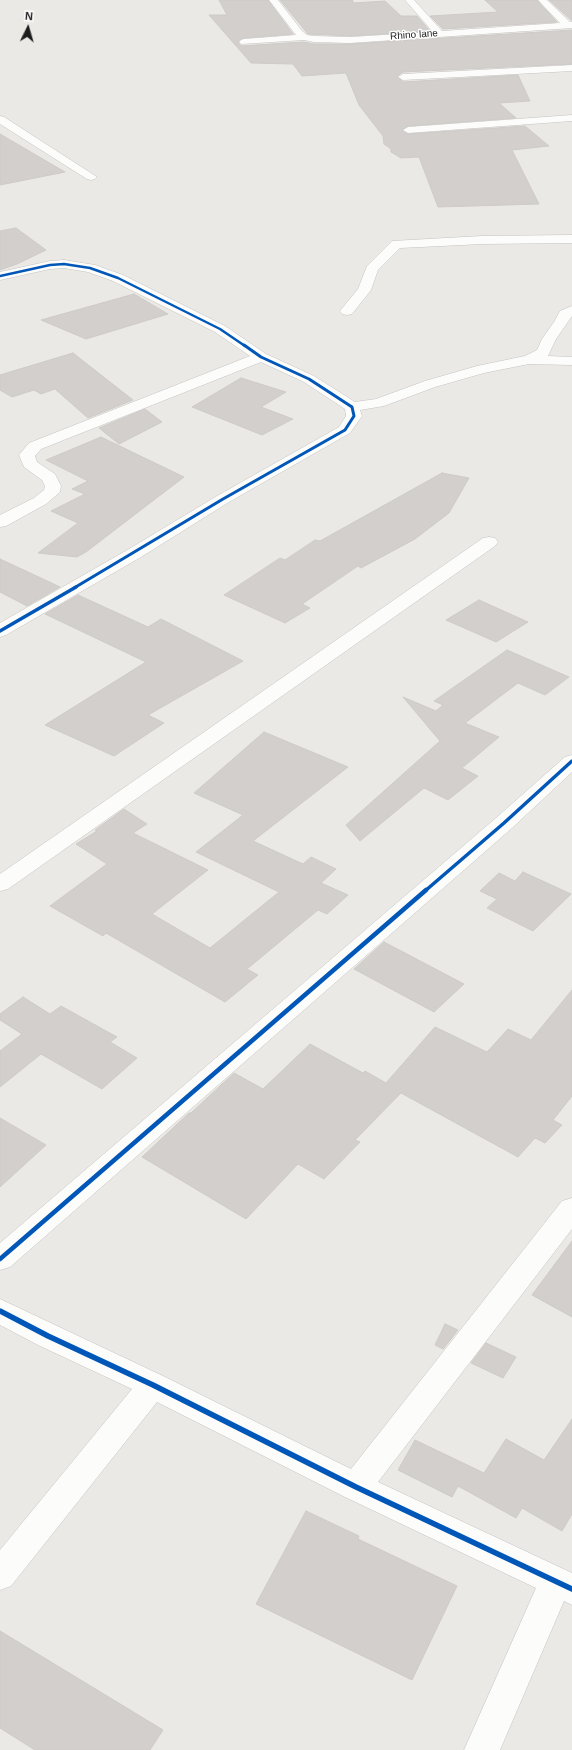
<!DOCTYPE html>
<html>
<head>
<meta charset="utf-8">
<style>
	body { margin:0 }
	#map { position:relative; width:572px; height:1750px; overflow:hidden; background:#ebe9e6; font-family:Arial,sans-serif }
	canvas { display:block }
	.north { position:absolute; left:8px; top:8px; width:40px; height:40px; -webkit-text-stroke:3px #fff; paint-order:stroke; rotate:5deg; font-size:11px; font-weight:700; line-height:16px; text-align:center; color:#1d1d1d }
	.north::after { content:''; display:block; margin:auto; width:14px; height:18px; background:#1d1d1d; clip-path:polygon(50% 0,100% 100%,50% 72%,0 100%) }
</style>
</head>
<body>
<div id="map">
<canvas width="572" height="1750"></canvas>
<div class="north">N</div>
</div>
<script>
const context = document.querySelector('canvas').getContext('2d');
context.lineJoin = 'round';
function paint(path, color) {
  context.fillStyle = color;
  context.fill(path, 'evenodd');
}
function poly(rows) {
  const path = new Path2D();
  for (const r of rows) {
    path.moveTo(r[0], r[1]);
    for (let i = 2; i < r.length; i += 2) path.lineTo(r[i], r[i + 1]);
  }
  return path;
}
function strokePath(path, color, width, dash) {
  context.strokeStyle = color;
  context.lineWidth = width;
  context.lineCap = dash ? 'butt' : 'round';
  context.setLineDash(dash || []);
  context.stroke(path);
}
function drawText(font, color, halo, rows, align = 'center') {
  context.font = font + ' Arial,sans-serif';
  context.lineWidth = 3;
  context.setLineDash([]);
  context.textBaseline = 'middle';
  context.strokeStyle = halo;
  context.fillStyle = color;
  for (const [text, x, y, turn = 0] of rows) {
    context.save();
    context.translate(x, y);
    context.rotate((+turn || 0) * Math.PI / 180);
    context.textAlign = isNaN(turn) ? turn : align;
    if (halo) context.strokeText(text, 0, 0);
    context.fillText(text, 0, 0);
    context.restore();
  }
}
const building = poly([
	[219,0,268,0,293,34,244,38,238,42,241,46,304,42,314,44,350,44,572,30,572,64,403,72,397,76,403,82,518,75,530,101,499,103,516,118,408,126,402,131,408,134,525,126,549,146,512,150,539,204,438,207,419,157,401,158,391,152,391,149,384,144,383,136,359,105,346,73,302,76,293,64,251,63,209,15,227,15,219,0],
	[280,0,352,0,354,3,385,1,401,16,417,16,430,31,350,36,308,34,280,0],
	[485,0,537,0,557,22,443,29,430,16,498,12,485,0],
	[549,0,572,0,572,20,571,20,549,0],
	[0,134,65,172,0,185,0,134],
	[16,228,46,250,17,264,0,270,0,231,16,228],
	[134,294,168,314,86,339,41,320,134,294],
	[73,353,133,400,88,418,55,389,41,394,34,390,12,397,0,390,0,375,73,353],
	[241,378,286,392,261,407,293,419,262,435,192,407,241,378],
	[145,409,162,422,119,444,99,428,145,409],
	[101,437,184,477,86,552,77,557,38,553,78,523,51,511,85,494,72,489,88,481,46,460,101,437],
	[442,473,469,478,449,513,415,539,361,568,358,566,302,604,310,608,285,623,224,595,280,558,285,560,315,540,320,541,442,473],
	[0,559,43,579,60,587,27,606,0,592,0,559],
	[78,595,148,627,161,619,243,661,148,715,164,723,114,756,45,725,146,662,45,614,78,595],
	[479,600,528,622,496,642,446,620,479,600],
	[507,650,569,677,545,695,518,683,465,723,499,737,462,768,478,776,448,800,424,788,360,841,346,825,440,741,403,697,436,711,443,705,434,701,507,650],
	[264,732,348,767,253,841,303,864,311,857,336,869,321,883,348,895,327,914,318,910,247,969,258,975,225,1002,106,933,103,936,50,906,107,864,76,844,97,831,95,830,124,809,147,824,133,833,208,870,152,914,210,948,279,892,196,852,243,815,194,793,264,732],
	[523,872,571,894,533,931,487,908,497,899,480,891,499,873,515,881,523,872],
	[384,942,464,984,434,1012,354,969,384,942],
	[572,990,572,1096,553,1120,562,1125,545,1143,535,1138,518,1157,401,1093,355,1140,360,1142,324,1179,298,1164,246,1219,142,1157,189,1113,191,1113,234,1073,263,1089,310,1044,363,1073,365,1071,386,1083,435,1027,487,1052,508,1029,531,1040,572,990],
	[23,997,50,1014,61,1006,117,1037,110,1042,137,1058,102,1089,41,1054,0,1087,0,1051,22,1034,0,1020,0,1014,23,997],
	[0,1118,46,1145,0,1187,0,1118],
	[572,1241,572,1317,532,1295,572,1241],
	[445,1324,458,1330,443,1349,435,1345,445,1324],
	[486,1343,516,1357,503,1378,471,1363,486,1343],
	[572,1419,572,1514,562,1531,522,1508,516,1518,458,1486,452,1497,398,1470,415,1440,484,1473,506,1439,544,1460,572,1419],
	[306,1511,359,1536,358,1539,457,1586,412,1680,256,1604,306,1511],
	[0,1631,163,1730,150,1750,35,1750,0,1728,0,1631]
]);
paint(building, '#d2cfcd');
strokePath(building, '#cecac7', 1);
const minor = poly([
	[269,0,278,0,302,31,307,35,314,36,350,37,433,32,405,0,414,0,442,31,560,23,538,0,547,0,570,22,572,22,572,28,350,43,314,42,304,40,241,44,239,42,241,40,244,39,296,35,269,0],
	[572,65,572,71,403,80,398,77,403,74,572,65],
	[572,115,572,121,408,133,403,130,408,127,572,115],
	[0,116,4,117,97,177,95,179,91,180,87,179,0,124,0,116],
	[572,235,572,243,482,244,400,248,378,270,371,290,352,314,347,315,342,314,340,311,358,289,367,266,392,241,482,236,572,235],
	[64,260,95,265,123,275,225,326,266,354,314,376,355,402,376,399,425,381,477,366,525,356,537,350,542,339,554,322,560,311,572,306,572,316,556,339,548,356,572,357,572,365,529,364,484,373,435,387,384,406,360,410,362,416,350,433,229,502,141,557,6,635,0,637,0,623,129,549,217,496,339,427,346,416,345,409,304,382,261,362,41,449,35,456,37,462,55,474,61,486,60,492,46,504,6,526,0,527,0,515,34,498,44,490,45,486,42,480,24,467,19,455,29,443,250,356,215,332,113,281,88,272,64,268,50,269,0,280,0,272,50,261,64,260],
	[489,537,495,538,498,542,495,546,8,889,0,891,0,874,483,538,489,537],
	[572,755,572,772,512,828,10,1267,0,1270,0,1243,496,818,565,757,572,755],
	[572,1198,572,1229,378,1482,572,1573,572,1605,564,1601,500,1750,464,1750,536,1588,345,1497,157,1402,11,1586,0,1590,0,1550,132,1389,38,1345,0,1325,0,1299,163,1376,351,1469,562,1201,572,1198]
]);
strokePath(minor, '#c4c3c2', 1);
paint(minor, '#fcfcfb');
strokePath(poly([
	[0,276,50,265,64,264,90,268,118,278,220,329,245,346]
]), '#0057b8', 2.5);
strokePath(poly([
	[74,588,223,499,345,430,354,416,352,407,309,379,261,357,244,345]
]), '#0057b8', 3);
strokePath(poly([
	[0,631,76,587],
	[425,891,504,823,572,761]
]), '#0057b8', 3.5);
strokePath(poly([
	[0,1259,426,890]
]), '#0057b8', 4.5);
strokePath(poly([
	[0,1311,48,1336,153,1385,356,1487,572,1589]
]), '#0057b8', 5.5);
drawText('10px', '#1d1d1d', '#fff', [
	["Rhino lane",414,35,-4]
]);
</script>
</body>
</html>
